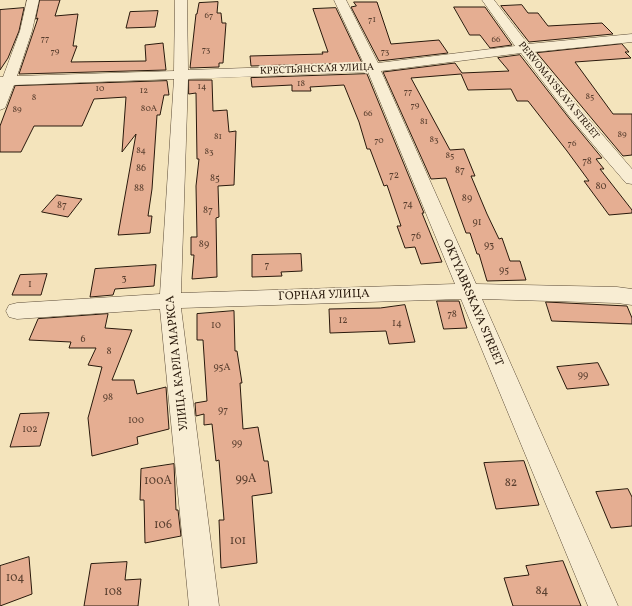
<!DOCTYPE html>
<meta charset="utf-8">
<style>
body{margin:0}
canvas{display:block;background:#f4e4bc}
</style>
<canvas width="632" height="606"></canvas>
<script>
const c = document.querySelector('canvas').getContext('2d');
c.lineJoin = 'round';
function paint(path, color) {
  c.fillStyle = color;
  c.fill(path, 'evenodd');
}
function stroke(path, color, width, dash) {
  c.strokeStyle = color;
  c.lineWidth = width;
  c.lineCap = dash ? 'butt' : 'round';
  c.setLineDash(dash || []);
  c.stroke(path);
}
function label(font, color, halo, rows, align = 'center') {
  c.font = font + ' Vollkorn,serif';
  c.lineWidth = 3.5;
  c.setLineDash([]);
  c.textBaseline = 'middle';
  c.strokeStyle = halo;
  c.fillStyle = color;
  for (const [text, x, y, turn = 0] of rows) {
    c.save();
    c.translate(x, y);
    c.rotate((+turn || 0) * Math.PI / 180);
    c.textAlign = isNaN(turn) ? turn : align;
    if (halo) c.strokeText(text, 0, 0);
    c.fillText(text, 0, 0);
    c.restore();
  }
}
const building = new Path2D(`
 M 40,0 L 60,0 L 55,16 L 78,14 L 73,46 L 77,46 L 71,62 L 146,61 L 145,45 L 163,43 L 166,70 L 19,74 L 38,18 L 36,19 Z
 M 218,2 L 217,13 L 221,13 L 222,23 L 226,23 L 223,63 L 219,63 L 219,67 L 190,68 L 196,14 L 197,14 L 199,3 Z
 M 354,2 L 377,2 L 391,44 L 439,40 L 448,53 L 379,61 L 351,7 L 356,6 Z
 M 522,5 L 528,13 L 538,13 L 548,26 L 602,23 L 613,34 L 529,42 L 501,6 Z
 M 454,7 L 485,7 L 512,45 L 490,48 L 480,35 L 470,35 Z
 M 24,8 L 19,31 L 8,58 L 0,70 L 0,10 Z
 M 336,8 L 362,63 L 251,66 L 250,56 L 323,54 L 322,52 L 328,52 L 313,9 Z
 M 158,11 L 155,27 L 126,28 L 130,12 Z
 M 622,44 L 629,52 L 625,52 L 631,58 L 575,62 L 613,114 L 632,114 L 632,155 L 623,156 L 537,53 Z
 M 520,55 L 569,118 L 602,158 L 596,159 L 604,169 L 600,169 L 632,210 L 632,213 L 609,215 L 584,181 L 589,181 L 567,151 L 528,101 L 517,101 L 511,89 L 468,90 L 461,74 L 411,78 L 450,150 L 464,149 L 475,176 L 471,176 L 487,214 L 499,239 L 502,238 L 510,261 L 520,261 L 526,280 L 487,281 L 479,254 L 477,254 L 470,233 L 466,233 L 446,178 L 431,179 L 383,72 L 455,63 L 462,73 L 509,71 L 498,58 Z
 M 367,74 L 424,213 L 422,213 L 442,262 L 421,264 L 415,247 L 405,248 L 397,226 L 401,226 L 387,185 L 384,186 L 370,149 L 367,149 L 359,122 L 344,85 L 310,87 L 311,91 L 292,91 L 292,85 L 252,87 L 251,78 Z
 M 189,80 L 212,80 L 213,111 L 227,110 L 229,132 L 236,131 L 234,185 L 218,186 L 219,217 L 216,218 L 217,277 L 192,279 L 194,255 L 191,255 L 191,237 L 197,237 L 196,186 L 199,159 L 197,159 L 196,93 L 189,94 Z
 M 167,81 L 169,95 L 164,95 L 160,115 L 157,115 L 152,189 L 148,216 L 152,216 L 150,233 L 118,235 L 136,134 L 122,152 L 126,97 L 94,99 L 82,126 L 34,126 L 21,152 L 0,152 L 0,126 L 15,86 Z
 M 57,195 L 82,199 L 68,217 L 42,212 Z
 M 301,254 L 302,271 L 281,272 L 282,276 L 252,277 L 252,255 Z
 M 156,265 L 154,286 L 115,289 L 113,295 L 90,297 L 95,269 Z
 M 47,274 L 41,295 L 12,295 L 20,275 Z
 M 437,301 L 459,301 L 467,328 L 444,329 Z
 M 546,302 L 627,306 L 632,318 L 632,324 L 552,321 Z
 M 405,305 L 415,342 L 389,344 L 386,331 L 330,333 L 329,309 L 380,308 Z
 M 234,311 L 235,351 L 237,351 L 242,383 L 240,383 L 243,429 L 258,427 L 264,461 L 268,461 L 272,493 L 252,496 L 257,563 L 221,568 L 219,520 L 224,520 L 219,460 L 216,461 L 212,424 L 204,425 L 204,414 L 196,416 L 195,403 L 207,401 L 203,340 L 197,340 L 197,314 Z
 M 108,314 L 105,328 L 132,330 L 112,380 L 134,380 L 137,394 L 166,387 L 169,429 L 137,437 L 138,444 L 92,456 L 88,418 L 102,367 L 88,365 L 96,348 L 69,348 L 71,342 L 29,340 L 38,319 Z
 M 598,363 L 609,385 L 567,389 L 557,367 Z
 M 49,413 L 40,446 L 10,447 L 20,414 Z
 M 524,461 L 539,505 L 496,509 L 484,463 Z
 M 174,464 L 176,510 L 178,510 L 181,536 L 145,543 L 144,500 L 140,500 L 141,469 Z
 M 628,489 L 632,497 L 632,526 L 611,528 L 596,492 Z
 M 29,557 L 32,594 L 0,606 L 0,566 Z
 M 563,561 L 581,606 L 513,606 L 504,578 L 529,575 L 526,566 Z
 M 127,562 L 125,580 L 141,579 L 138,606 L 84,606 L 91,564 Z`);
const minor = new Path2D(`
 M 27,0 L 39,0 L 32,31 L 17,76 L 174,71 L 175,0 L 187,0 L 188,70 L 364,64 L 334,0 L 346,0 L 378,63 L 515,46 L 482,0 L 494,0 L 528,44 L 632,34 L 632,42 L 534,52 L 581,110 L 632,169 L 632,184 L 626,183 L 607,161 L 570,117 L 521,53 L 381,71 L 476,284 L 617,287 L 632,289 L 632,305 L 617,303 L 482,299 L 618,606 L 588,606 L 461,299 L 181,308 L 219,606 L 189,606 L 160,309 L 17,319 L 9,317 L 6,311 L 9,305 L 17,303 L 160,294 L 174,79 L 14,85 L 5,108 L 0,110 L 0,77 L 3,77 L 20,31 ZM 368,72 L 455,284 L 181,293 L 188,79 Z`);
const farNumbernames = [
 ["67",209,16],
 ["71",372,20],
 ["77",45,39],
 ["66",496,40],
 ["73",206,50],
 ["79",55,52],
 ["73",385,52],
 ["18",301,84],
 ["14",202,87],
 ["10",100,89],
 ["12",144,91],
 ["77",408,92],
 ["85",590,97],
 ["8",34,98],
 ["79",415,106],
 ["80А",149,109],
 ["89",17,110],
 ["66",368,114],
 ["81",424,122],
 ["89",622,135],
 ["81",218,137],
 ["83",434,140],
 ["70",379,141],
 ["76",572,144],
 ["84",141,151],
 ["83",209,152],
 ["85",450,156]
];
const farStreetnames = [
 ["КРЕСТЬЯНСКАЯ УЛИЦА",317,70,-2],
 ["PERVOMAYSKAYA STREET",558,91,51]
];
const numberNames = [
 ["78",587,162],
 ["86",141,169],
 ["87",460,171],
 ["72",394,176],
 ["85",215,179],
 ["80",601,187],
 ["88",139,189],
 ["89",467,199],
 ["74",408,205],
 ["87",62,206],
 ["87",208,211],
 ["91",477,223],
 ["76",416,237],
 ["89",204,245],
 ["93",489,246],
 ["7",267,266],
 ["95",504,271],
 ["3",124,279],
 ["1",30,285],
 ["78",452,315],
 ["12",343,321],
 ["14",397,324],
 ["10",216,326],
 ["6",83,340],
 ["8",109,352],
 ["95А",222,368],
 ["99",583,376],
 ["98",108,398],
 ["97",223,411],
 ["100",136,421],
 ["102",30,430],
 ["99",237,444]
];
const streetNames = [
 ["ГОРНАЯ УЛИЦА",324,296,-2],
 ["OKTYABRSKAYA STREET",472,303,67],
 ["УЛИЦА КАРЛА МАРКСА",178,363,-96]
];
const nearNumbernames = [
 ["99А",246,480],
 ["100А",158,482],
 ["82",511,484],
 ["106",163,526],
 ["101",238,542],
 ["104",15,579],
 ["84",542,592],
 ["108",113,593]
];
paint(building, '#e5ae92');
stroke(building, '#29190c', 1);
stroke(minor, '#5c4c38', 1);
paint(minor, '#f8edd3');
label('9px', '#583e2e', null, farNumbernames);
label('10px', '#29190c', '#f8edd3', farStreetnames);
label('10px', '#583e2e', null, numberNames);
label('12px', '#29190c', '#f8edd3', streetNames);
label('12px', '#583e2e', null, nearNumbernames);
</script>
